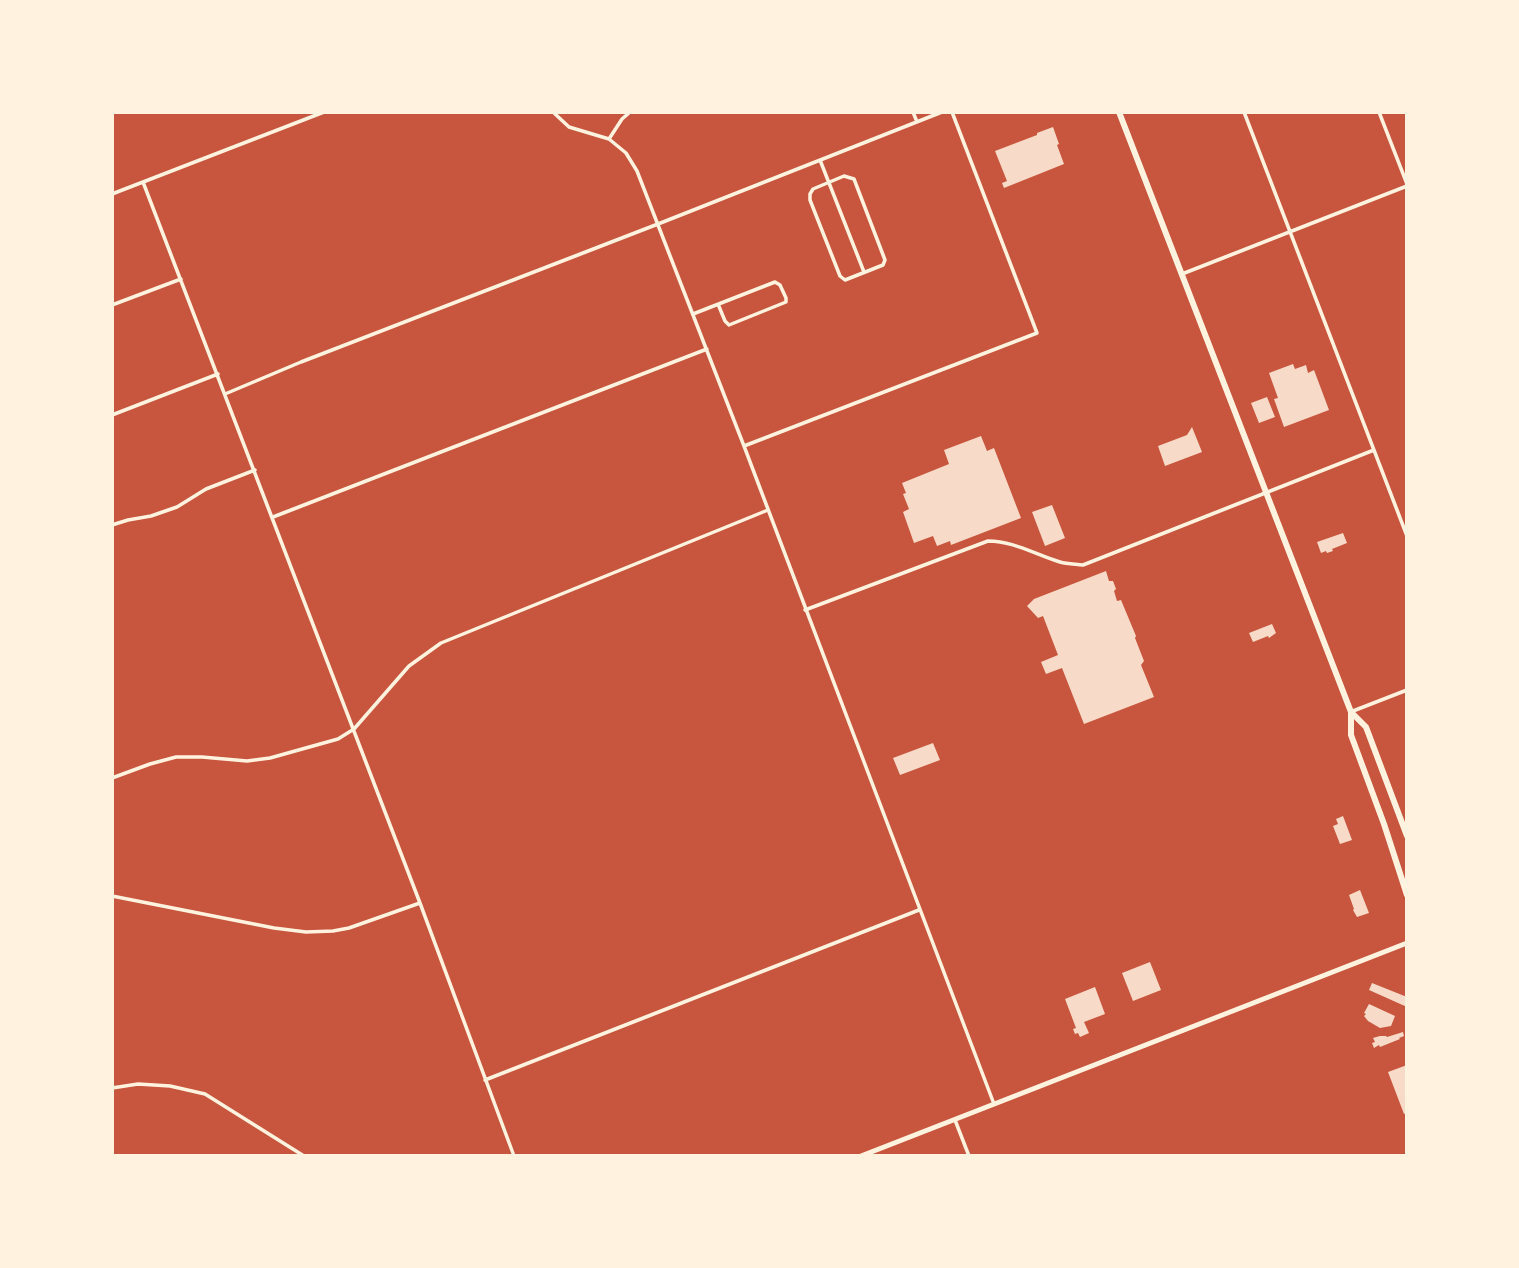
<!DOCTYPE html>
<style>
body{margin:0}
#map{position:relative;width:1519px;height:1268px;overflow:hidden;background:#c8553d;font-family:"Work Sans",sans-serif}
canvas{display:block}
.frame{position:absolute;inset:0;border:114px solid #fff3e0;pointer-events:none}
</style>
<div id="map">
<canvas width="1519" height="1268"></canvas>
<div class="frame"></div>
</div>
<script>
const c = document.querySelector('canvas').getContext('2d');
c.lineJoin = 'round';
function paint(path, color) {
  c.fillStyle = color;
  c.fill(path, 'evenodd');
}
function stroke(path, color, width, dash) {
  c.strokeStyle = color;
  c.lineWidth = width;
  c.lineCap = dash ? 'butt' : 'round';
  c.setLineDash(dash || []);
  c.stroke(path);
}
const building = new Path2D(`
 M 1053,127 L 1059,144 L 1057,145 L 1064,164 L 1004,188 L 1002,183 L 1007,181 L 995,151 L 1037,135 L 1037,133 Z
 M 1293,364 L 1295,369 L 1306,365 L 1308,373 L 1314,370 L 1329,410 L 1284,427 L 1274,399 L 1278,398 L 1269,373 Z
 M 1267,397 L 1275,417 L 1259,423 L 1251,403 Z
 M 1192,427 L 1202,452 L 1165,466 L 1158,446 L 1187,435 Z
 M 981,436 L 987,451 L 994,448 L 1021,518 L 951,545 L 950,541 L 937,546 L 933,536 L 914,543 L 903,512 L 909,509 L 903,494 L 906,493 L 902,483 L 949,464 L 944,450 Z
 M 1052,505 L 1065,538 L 1045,546 L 1032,512 Z
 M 1343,533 L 1347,543 L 1332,549 L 1333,551 L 1327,553 L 1326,551 L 1321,553 L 1317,542 Z
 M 1106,571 L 1109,581 L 1113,581 L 1116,589 L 1114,591 L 1117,601 L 1121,600 L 1136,636 L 1135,638 L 1144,661 L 1141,665 L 1154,697 L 1084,724 L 1062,668 L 1046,674 L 1041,662 L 1058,655 L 1043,616 L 1038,618 L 1027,606 L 1034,599 Z
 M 1272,624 L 1276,633 L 1269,638 L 1268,636 L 1253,642 L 1249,633 Z
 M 933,743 L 940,760 L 900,775 L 893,758 Z
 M 1343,816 L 1352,840 L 1340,844 L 1333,826 L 1338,824 L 1336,819 Z
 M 1360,890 L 1369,913 L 1357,917 L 1353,910 L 1354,909 L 1349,895 Z
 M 1150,962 L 1161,990 L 1133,1001 L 1122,973 Z
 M 1372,983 L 1407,997 L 1407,1007 L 1369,990 Z
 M 1095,987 L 1105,1014 L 1084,1022 L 1089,1033 L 1080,1037 L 1078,1033 L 1075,1034 L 1073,1029 L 1076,1028 L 1065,999 Z
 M 1369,1004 L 1395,1016 L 1391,1026 L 1380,1028 L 1368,1021 L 1364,1016 L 1366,1014 L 1364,1013 Z
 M 1403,1032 L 1404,1036 L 1399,1038 L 1400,1039 L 1380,1047 L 1379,1045 L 1374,1048 L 1372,1043 L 1375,1042 L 1373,1038 L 1380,1036 L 1386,1036 L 1387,1037 Z
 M 1407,1065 L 1407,1113 L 1404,1114 L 1388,1072 Z`);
const minor = new Path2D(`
 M 553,112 L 569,127 L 609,139 L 626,153 L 637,171 L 744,446 L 994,1104
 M 913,112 L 917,122
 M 1244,112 L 1407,536
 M 1379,112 L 1407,184
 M 609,139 L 622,119 L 630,112
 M 820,160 L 864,272
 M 844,176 L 854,179 L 885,260 L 883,265 L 845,280 L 840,276 L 810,200 L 810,194 L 813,189 Z
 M 143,182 L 420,903 L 514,1156
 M 112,194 L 324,112
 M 1182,274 L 1407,186
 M 112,305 L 181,279
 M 693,314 L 775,282 L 780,285 L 786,298 L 786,302 L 729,325 L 725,321 L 718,304
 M 225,394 L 301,362 L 658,224 L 942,112
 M 112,415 L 218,374
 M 744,446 L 1037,333 L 952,112
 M 273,517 L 707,349
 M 112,525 L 128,520 L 151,516 L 177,507 L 206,489 L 255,470
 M 805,610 L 988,541 C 1014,541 1036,555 1060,562 C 1067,564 1075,564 1083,565 L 1374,450
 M 1353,711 L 1407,690
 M 112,778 L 150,764 L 176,757 L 202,757 L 247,761 L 270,758 L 338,739 L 354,729 L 409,666 L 441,643 L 768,510
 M 112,896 L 274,928 L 306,932 L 333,931 L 349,928 L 420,903
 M 485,1080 L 919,910
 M 112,1088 L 138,1084 L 170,1086 L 205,1094 L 304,1156
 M 955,1120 L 969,1156`);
const secondary = new Path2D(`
 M 861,1156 L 1407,943`);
const primary = new Path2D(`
 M 1119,112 L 1351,712 L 1351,735 L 1384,824 L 1407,895
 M 1351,712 L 1366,727 L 1407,836`);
paint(building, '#f7dbc8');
stroke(minor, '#fff3e0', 3.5);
stroke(secondary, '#fff3e0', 5);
stroke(primary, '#fff3e0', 6);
</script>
